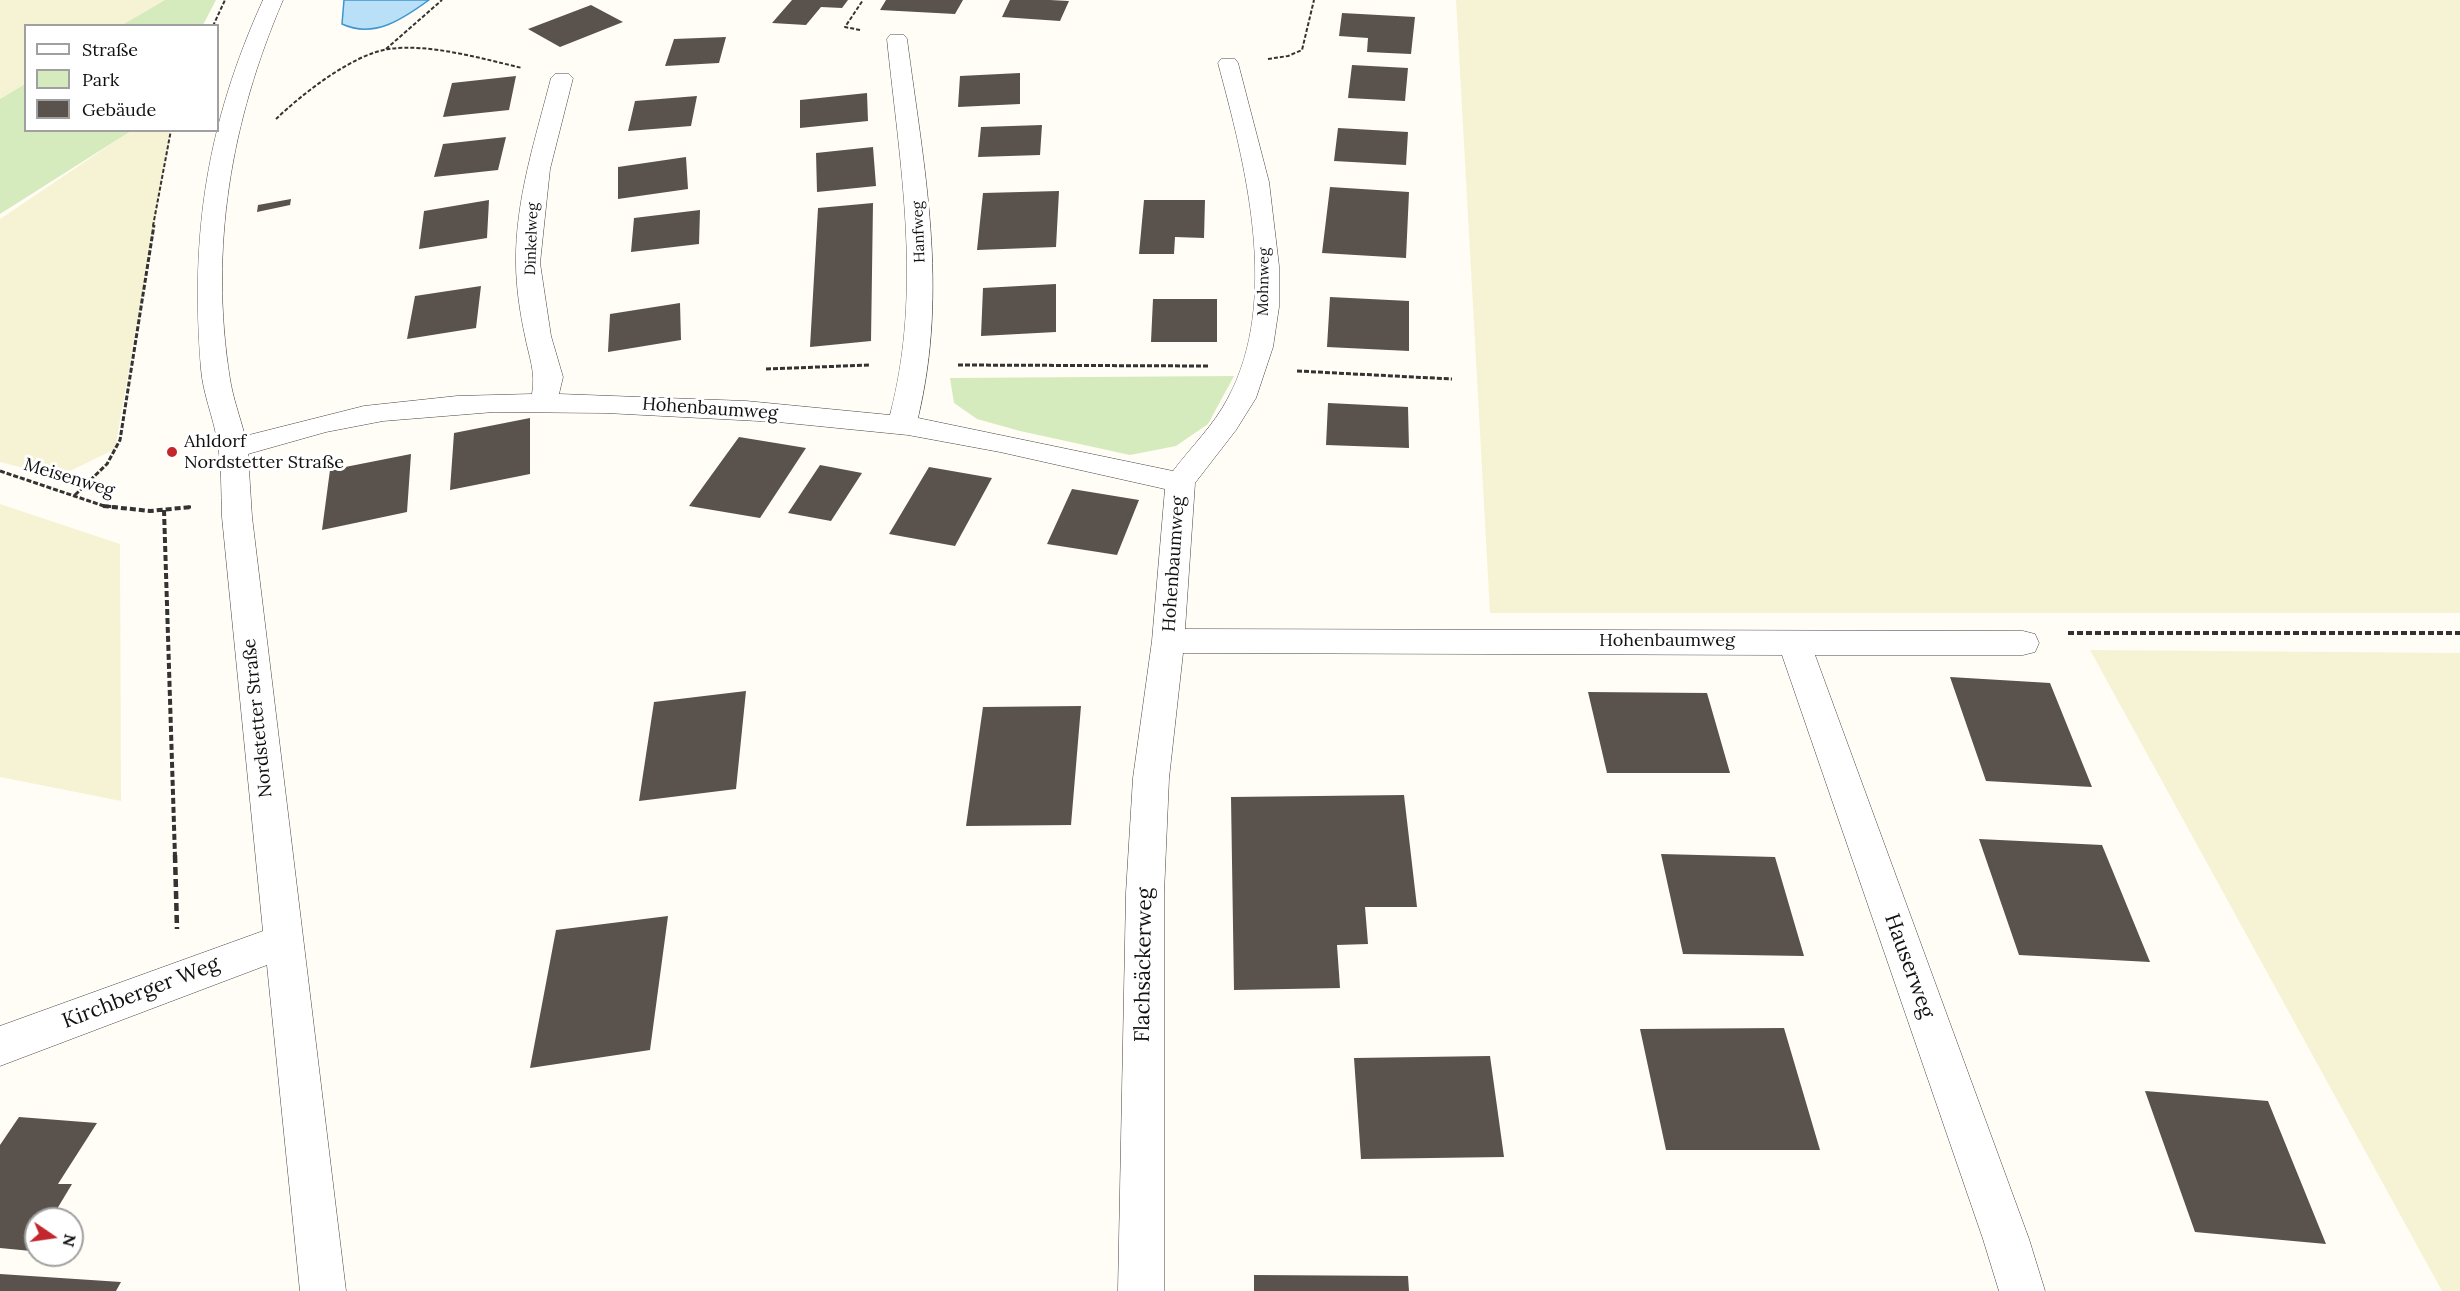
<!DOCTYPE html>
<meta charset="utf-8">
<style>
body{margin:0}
#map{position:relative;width:2460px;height:1291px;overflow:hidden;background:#fffdf5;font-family:Lora,serif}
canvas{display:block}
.legend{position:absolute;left:24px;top:24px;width:195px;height:108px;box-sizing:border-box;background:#fff;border:2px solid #a0a0a0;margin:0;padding:8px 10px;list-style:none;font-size:18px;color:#111}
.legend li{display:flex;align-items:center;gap:12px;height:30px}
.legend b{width:30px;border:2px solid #a0a0a0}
.north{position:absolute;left:24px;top:1207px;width:60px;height:60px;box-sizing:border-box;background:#fff;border:2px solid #a0a0a0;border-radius:50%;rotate:103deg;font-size:16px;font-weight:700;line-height:24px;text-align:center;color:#111}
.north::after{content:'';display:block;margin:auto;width:21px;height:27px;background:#c4262e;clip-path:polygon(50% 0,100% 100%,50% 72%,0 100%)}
</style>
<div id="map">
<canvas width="2460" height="1291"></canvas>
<ul class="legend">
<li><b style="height:8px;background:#fff"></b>Straße</li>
<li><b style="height:16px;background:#d5ebbd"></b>Park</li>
<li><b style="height:16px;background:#5a524d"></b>Gebäude</li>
</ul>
<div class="north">N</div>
</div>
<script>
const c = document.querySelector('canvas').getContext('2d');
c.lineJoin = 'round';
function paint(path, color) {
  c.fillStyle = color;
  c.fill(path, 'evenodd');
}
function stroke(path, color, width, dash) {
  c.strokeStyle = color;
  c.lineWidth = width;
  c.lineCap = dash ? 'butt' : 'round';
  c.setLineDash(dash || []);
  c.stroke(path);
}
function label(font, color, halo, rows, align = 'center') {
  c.font = font + ' Lora,serif';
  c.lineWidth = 6;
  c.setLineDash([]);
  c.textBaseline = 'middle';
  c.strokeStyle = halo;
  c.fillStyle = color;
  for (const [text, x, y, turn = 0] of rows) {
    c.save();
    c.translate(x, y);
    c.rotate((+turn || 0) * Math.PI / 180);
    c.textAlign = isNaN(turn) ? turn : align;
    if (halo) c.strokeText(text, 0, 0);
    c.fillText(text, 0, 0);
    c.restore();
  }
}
const farmland = new Path2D(`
 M 0,0 L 165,0 L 122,25 L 26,26 L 25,84 L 0,99 Z
 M 1456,0 L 2460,0 L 2460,613 L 1490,613 Z
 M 132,130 L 171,131 L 115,449 L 58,477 L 0,462 L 0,219 Z
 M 0,504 L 120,544 L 121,801 L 0,777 Z
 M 2090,650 L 2460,653 L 2460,1291 L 2442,1291 Z`);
const green = new Path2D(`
 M 165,0 L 216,0 L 203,25 L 122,25 Z
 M 25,84 L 26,130 L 131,131 L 0,214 L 0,99 Z
 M 1234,376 L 1208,424 L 1176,446 L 1130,455 L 1020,431 L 977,419 L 954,403 L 950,378 Z`);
const water = new Path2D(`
 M 344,0 L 429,0 C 403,19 374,39 342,24 Z`);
const building = new Path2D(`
 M 792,0 L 848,0 L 842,8 L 821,7 L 806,25 L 772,23 Z
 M 886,0 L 963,0 L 955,14 L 880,10 Z
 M 1010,0 L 1050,0 L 1069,1 L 1060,21 L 1002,17 Z
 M 591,5 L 623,22 L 560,47 L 528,29 Z
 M 1342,13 L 1415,17 L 1411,54 L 1367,52 L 1368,38 L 1339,36 Z
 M 726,37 L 719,63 L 665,66 L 674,39 Z
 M 1352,65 L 1408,68 L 1405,101 L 1348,98 Z
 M 1020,73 L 1020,104 L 958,107 L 960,76 Z
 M 516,76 L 509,110 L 443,117 L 452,83 Z
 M 867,93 L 868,121 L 800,128 L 800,100 Z
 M 697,96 L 691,126 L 628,131 L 635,101 Z
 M 1042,125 L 1040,155 L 978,157 L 981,127 Z
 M 1338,128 L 1408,132 L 1406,165 L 1334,161 Z
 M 506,137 L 498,170 L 434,177 L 443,144 Z
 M 873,147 L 876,186 L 817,192 L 816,153 Z
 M 686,157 L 688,189 L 618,199 L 618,167 Z
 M 1330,187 L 1409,192 L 1406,258 L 1322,253 Z
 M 1059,191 L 1056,247 L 977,250 L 983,193 Z
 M 291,199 L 290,205 L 257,212 L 258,205 Z
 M 489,200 L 487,238 L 419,249 L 424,211 Z
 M 1144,200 L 1205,200 L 1204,238 L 1175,237 L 1174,254 L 1139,254 Z
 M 873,203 L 871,341 L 810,347 L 818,208 Z
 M 700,210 L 699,244 L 631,252 L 634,218 Z
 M 1056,284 L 1056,332 L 981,336 L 983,288 Z
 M 481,286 L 476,328 L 407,339 L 415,296 Z
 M 1330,297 L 1409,301 L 1409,351 L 1327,347 Z
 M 1153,299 L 1217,299 L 1217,342 L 1151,342 Z
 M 680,303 L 681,340 L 608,352 L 610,314 Z
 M 1328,403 L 1408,407 L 1409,448 L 1326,445 Z
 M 530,418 L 530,474 L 450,490 L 454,433 Z
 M 739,437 L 806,448 L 760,518 L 689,506 Z
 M 411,454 L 407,512 L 322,530 L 330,470 Z
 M 820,465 L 862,473 L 831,521 L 788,513 Z
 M 929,467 L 992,478 L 955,546 L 889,534 Z
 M 1072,489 L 1139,500 L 1117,555 L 1047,544 Z
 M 1950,677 L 2050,683 L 2092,787 L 1986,781 Z
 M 746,691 L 736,789 L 639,801 L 654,702 Z
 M 1588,692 L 1707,693 L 1730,773 L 1607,773 Z
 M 1081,706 L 1071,825 L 966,826 L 983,707 Z
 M 1404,795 L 1417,907 L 1365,907 L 1368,944 L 1337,945 L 1340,988 L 1234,990 L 1231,797 Z
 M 1979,839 L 2102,845 L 2150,962 L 2019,955 Z
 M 1661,854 L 1775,857 L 1804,956 L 1683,954 Z
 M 668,916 L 650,1050 L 530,1068 L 556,930 Z
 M 1784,1028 L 1820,1150 L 1666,1150 L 1640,1029 Z
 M 1490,1056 L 1504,1157 L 1361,1159 L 1354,1058 Z
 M 2145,1091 L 2268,1101 L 2326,1244 L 2195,1232 Z
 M 19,1117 L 97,1123 L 58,1184 L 72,1184 L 51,1219 L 36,1219 L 36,1243 L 31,1251 L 0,1248 L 0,1145 Z
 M 0,1274 L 121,1282 L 116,1291 L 0,1291 Z
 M 1254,1275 L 1408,1276 L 1409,1291 L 1254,1291 Z`);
const pathFar3 = new Path2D(`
 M 213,26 L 225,0
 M 860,30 L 845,27 L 863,0
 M 386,49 L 442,0
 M 1268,59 L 1288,56 L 1302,50 L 1314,0
 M 276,119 C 302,94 353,54 389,49 C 428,43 484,59 522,68
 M 153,226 L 171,130`);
const pathFar2 = new Path2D(`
 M 958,365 L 1209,366
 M 766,369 L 870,365
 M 1297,371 L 1452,379
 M 0,471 L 104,506 L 116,507
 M 75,495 L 107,464 L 120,440 L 154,225
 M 188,507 L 191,507`);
const pathFar1 = new Path2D(`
 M 103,506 L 150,511 L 191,507
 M 164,510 L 175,857
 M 2068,633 L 2460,633`);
const path = new Path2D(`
 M 175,855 L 177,929`);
const minor = new Path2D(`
 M 263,0 L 283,0 C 231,121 209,248 230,379 C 233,398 240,417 245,436 L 364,406 L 457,396 L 532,394 C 536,372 529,357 525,336 C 520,313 516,286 516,263 C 515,200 536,137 551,78 L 555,74 L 569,74 L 573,78 L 550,169 L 540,263 L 551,336 L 563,377 L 559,394 L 746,401 L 890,415 C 923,290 900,165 887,39 L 890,35 L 904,35 L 907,39 C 924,169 949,288 918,418 L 1173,471 C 1191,447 1214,425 1228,398 C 1281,300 1245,163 1218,63 L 1221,59 L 1235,59 L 1238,63 L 1269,182 L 1279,266 L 1279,307 L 1273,347 L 1256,398 L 1236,430 L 1195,483 L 1185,629 L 2023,631 L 2035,634 L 2039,643 L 2035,652 L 2023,655 L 1815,655 L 2029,1239 L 2045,1291 L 1999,1291 L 1983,1239 L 1782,655 L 1183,653 L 1169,778 L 1164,893 L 1164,1291 L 1118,1291 L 1126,893 L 1133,778 L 1152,641 L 1165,489 L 1000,452 L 908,435 L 778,422 L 606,413 L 494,412 L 383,421 L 326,432 L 248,454 L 252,517 L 346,1291 L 300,1291 L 267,965 L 0,1066 L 0,1026 L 263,931 L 222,517 C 221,491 222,465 217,440 C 213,416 203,394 201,369 C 190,232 207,124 263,0 Z`);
const markers = [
 [172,452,6,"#c4262e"]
];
const farStreetnames = [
 ["Hanfweg",919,232,-92],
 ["Dinkelweg",532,239,-88],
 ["Mohnweg",1264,282,-89]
];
const streetNames = [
 ["Hohenbaumweg",710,409,4],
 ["Meisenweg",69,478,17],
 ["Hohenbaumweg",1174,564,-86],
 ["Hohenbaumweg",1667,641],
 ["Nordstetter Straße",258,718,-96]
];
const poiNames = [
 ["Ahldorf",184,442],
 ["Nordstetter Straße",184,463]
];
const nearStreetnames = [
 ["Flachsäckerweg",1144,965,-89],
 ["Hauserweg",1909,966,70],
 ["Kirchberger Weg",141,993,-21]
];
paint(farmland, '#f6f3d4');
paint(green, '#d5ebbd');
paint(water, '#b9e0f7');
stroke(water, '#3f96cf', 1.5);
paint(building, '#5a524d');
stroke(minor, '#444', 1);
stroke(pathFar3, '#333', 2, [4, 2]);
stroke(pathFar2, '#333', 3, [5, 2]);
stroke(pathFar1, '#333', 4, [6, 3]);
stroke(path, '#333', 4.5, [8, 4]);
paint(minor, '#fff');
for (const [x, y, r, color] of markers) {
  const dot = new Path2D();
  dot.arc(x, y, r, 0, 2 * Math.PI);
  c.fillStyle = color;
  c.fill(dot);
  stroke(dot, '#fff', 2);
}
label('15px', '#111', '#fff', farStreetnames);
label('18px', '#111', '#fff', streetNames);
label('18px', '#111', '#fff', poiNames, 'left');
label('21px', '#111', '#fff', nearStreetnames);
</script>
